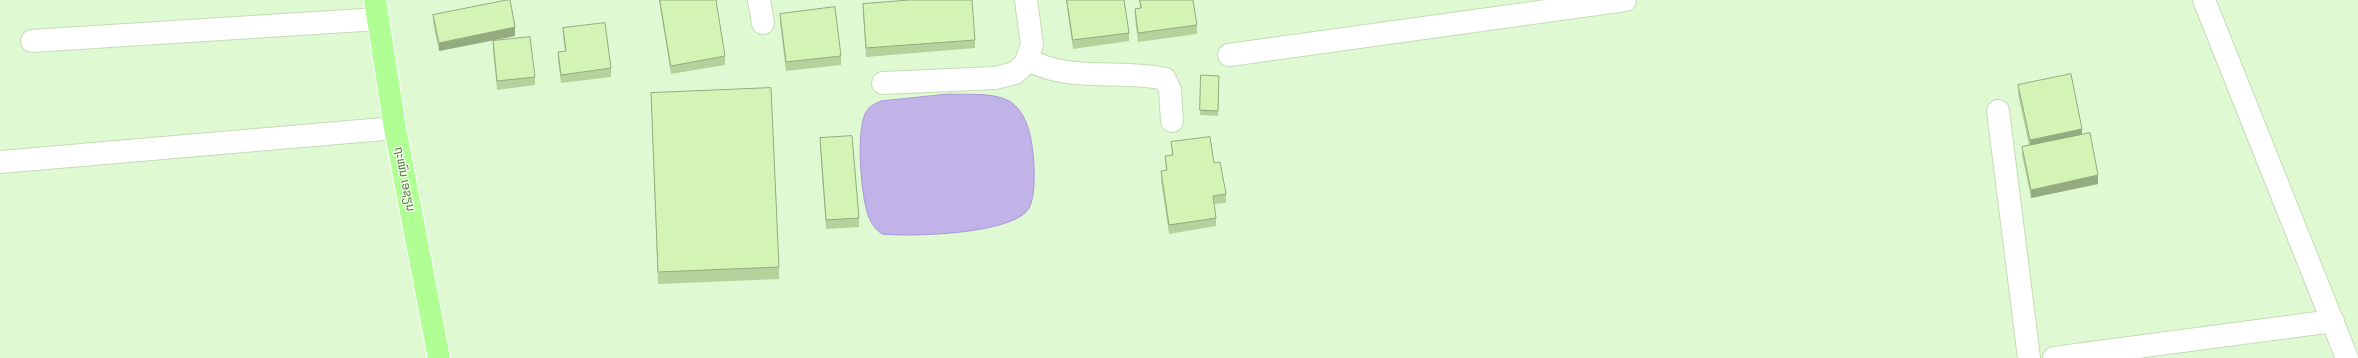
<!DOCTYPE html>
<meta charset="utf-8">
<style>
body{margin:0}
canvas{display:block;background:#e7fddf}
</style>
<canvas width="2358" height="358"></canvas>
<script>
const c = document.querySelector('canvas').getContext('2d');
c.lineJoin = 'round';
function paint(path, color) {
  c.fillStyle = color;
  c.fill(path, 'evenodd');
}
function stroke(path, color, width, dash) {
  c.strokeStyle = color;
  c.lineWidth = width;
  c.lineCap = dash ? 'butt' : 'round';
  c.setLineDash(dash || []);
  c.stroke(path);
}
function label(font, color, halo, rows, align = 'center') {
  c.font = font + ' Barlow,"Noto Sans Lao",sans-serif';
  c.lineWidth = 3;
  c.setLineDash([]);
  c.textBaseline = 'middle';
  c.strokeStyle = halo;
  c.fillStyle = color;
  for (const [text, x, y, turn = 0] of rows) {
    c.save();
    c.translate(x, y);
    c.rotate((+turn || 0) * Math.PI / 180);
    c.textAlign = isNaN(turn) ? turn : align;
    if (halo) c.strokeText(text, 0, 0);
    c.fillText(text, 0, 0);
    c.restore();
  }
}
const residential = new Path2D(`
 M 0,0 L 2358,0 L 2358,358 L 0,358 Z`);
const water = new Path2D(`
 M 949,94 C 967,95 993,92 1009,101 C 1018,106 1024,116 1027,125 C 1034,140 1039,198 1027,211 C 1007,234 913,237 882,234 C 875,229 871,223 868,215 C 861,194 856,134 865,114 C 868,107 874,104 881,101 Z`);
const minor = new Path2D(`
 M 759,0 L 763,23
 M 2204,0 L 2347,358
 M 32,41 L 378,19
 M 1229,55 L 1625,0
 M 1027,59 C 1069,83 1120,69 1165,79 L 1170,90 L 1172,121
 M 883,83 L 995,78 L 1015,73 L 1025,64 L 1032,45 L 1026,0
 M 1998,111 L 2029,358
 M 0,162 L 395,128
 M 2054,358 L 2333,321`);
const major = new Path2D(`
 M 375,0 L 395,128 L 439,358`);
const wall = new Path2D(`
 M 659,0 L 716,0 L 725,56 L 725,65 L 671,74 Z
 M 1066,0 L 1124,0 L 1129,33 L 1129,41 L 1073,49 Z
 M 1139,0 L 1193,0 L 1197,25 L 1197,34 L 1138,42 L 1135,18 L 1135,9 L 1140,8 Z
 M 863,4 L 975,40 L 975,48 L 866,57 L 863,12 Z
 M 780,14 L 841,56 L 841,65 L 786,71 L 780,23 Z
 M 433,15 L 515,36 L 439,51 L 433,23 Z
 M 563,28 L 611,68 L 611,77 L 561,83 L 558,60 L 558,52 L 565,51 L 563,37 Z
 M 493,41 L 535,77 L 535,85 L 497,90 L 493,50 Z
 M 1201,75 L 1219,76 L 1218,116 L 1200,115 Z
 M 2018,85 L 2082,134 L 2098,184 L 2031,198 L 2022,155 L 2022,147 L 2029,145 L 2018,94 Z
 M 651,93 L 779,267 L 779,279 L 658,284 Z
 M 820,138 L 859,218 L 859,227 L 826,229 L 820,147 Z
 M 1171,142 L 1214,163 L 1226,194 L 1226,203 L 1214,204 L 1216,218 L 1216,226 L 1169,234 L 1161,180 L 1161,171 L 1166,170 L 1165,156 L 1172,155 Z`);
const shadedWall = new Path2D(`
 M 515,27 L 515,36 L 439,51 L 439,43 Z
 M 2082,129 L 2082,137 L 2030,148 L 2030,140 Z
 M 2098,175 L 2098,184 L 2031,198 L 2031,190 Z`);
const building = new Path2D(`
 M 507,0 L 510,0 L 515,27 L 439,43 L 433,15 Z
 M 660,0 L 716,0 L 725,56 L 671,66 Z
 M 910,0 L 972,0 L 975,40 L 866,48 L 863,4 Z
 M 1067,0 L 1124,0 L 1129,33 L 1073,40 Z
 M 1140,0 L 1193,0 L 1197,25 L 1138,33 L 1135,9 L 1141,8 Z
 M 835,7 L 841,56 L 786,62 L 780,14 Z
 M 605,23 L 611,68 L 561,75 L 558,52 L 566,51 L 563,28 Z
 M 530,37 L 535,77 L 497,81 L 493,41 Z
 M 2071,74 L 2082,129 L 2030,140 L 2018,85 Z
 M 1201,75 L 1219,76 L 1218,111 L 1200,110 Z
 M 771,88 L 779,267 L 658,272 L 651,93 Z
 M 2090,133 L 2098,175 L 2031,190 L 2022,147 Z
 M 852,136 L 859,218 L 826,220 L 820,138 Z
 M 1210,137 L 1214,163 L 1220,162 L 1226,194 L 1213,196 L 1216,218 L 1169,225 L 1161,171 L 1167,170 L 1165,156 L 1173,155 L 1171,142 Z`);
const streetNames = [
 ["ຖະໜົນ ເອຊຽນ",405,179,79]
];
paint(residential, '#dffad3');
paint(water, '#c1b3e7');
stroke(water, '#aa98da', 1);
stroke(minor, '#c5dcb6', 24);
stroke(major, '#fff', 24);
stroke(minor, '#fff', 22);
stroke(major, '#afff94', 22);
paint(wall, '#b5d29c');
paint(shadedWall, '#94ab7f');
paint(building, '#d3f4b5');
stroke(building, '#94ab7f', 1);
label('12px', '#5e7446', '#edffe6', streetNames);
</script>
